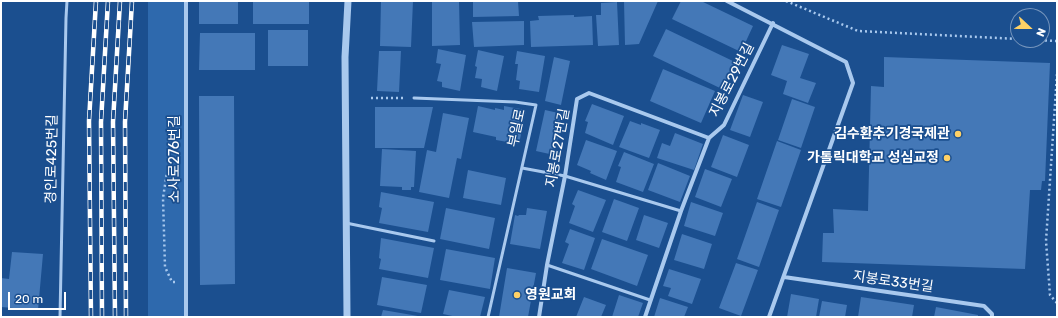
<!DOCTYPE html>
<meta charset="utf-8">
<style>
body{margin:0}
#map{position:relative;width:1058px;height:318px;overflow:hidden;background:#1b4f8f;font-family:Rubik,sans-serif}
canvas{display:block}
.frame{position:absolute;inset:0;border:2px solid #fff;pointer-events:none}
.north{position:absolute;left:1010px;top:8px;width:40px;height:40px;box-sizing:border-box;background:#1b4f8f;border:1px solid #7695bc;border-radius:50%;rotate:112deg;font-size:11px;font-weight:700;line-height:16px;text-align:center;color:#fff}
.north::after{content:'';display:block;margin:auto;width:14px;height:18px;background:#ffd166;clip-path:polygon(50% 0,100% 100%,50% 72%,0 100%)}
.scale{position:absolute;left:8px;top:292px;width:58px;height:18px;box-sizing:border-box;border:2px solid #fff;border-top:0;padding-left:5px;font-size:12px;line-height:14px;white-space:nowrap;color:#fff;-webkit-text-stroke:3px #1b4f8f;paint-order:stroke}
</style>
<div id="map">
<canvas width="1058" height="318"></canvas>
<div class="frame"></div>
<div class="north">N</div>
<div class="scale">20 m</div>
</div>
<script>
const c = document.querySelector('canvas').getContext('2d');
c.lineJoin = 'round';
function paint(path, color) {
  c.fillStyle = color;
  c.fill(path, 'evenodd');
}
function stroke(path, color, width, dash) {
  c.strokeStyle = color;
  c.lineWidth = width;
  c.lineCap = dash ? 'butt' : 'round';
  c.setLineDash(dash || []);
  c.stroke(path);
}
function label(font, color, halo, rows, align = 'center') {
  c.font = font + ' Rubik,"Noto Sans KR",sans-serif';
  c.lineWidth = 3.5;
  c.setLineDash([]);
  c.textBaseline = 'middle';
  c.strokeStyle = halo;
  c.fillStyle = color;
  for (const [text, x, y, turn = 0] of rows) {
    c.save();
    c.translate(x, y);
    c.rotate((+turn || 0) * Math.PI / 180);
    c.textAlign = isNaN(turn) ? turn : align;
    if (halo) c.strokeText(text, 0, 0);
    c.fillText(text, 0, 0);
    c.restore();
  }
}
const green = new Path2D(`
 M 148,1 L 186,1 L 186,317 L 148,317 Z`);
const building = new Path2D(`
 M 199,1 L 238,1 L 238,24 L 199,24 Z
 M 253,1 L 309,1 L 309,24 L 253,24 Z
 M 381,1 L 413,1 L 411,47 L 380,46 Z
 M 432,1 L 459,1 L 460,45 L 432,46 Z
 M 473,1 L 518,1 L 519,16 L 473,17 Z
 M 624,1 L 658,1 L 639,44 L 625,45 Z
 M 681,1 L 701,1 L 753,26 L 741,52 L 672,19 Z
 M 617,2 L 619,45 L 598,46 L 596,15 L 601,15 L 601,3 Z
 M 574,15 L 574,17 L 592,16 L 593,45 L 531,47 L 530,21 L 539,20 L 538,16 Z
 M 524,21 L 524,45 L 474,47 L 472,22 Z
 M 666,29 L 735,62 L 722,89 L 653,56 Z
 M 268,30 L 308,30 L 308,66 L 268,66 Z
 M 200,33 L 255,33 L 255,70 L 199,70 Z
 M 782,45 L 809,54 L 800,78 L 816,83 L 808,103 L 783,94 L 787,81 L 771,75 Z
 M 438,49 L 466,55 L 460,91 L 442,87 L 442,82 L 437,81 L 441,64 L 436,63 Z
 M 478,50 L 504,56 L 497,91 L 481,87 L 482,79 L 475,78 L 477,67 L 475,66 Z
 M 379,51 L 401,51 L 399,92 L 377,91 Z
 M 517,51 L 545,56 L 539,92 L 519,89 L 520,81 L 516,80 L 518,64 L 515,64 Z
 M 554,57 L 570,61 L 561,105 L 545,101 Z
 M 884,57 L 1050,63 L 1045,181 L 1042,181 L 1041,190 L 1030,190 L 1025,269 L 822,262 L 823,233 L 834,233 L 833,209 L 868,211 L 871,86 L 884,87 Z
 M 663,69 L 715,91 L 701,123 L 650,101 Z
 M 743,95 L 763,102 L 750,137 L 730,130 Z
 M 199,96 L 234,96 L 235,284 L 200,285 Z
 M 792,99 L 815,107 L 801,148 L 778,140 Z
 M 592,104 L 624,116 L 613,145 L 585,133 L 588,122 L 585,121 Z
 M 478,106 L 495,110 L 495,108 L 504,110 L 504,106 L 526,110 L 519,144 L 496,140 L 496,137 L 473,132 Z
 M 375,107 L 433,107 L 424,148 L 375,148 Z
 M 545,110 L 563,114 L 554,155 L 536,151 Z
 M 443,113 L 469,118 L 461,159 L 457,158 L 449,198 L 419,192 L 427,150 L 436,152 Z
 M 630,121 L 641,125 L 641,123 L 660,130 L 649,158 L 619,147 Z
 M 675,133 L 703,144 L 694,170 L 657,158 L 662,143 L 670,146 Z
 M 723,135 L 749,145 L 737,177 L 711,167 Z
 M 586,140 L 617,151 L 606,180 L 590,173 L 591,171 L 577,165 Z
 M 777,141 L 801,150 L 781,207 L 757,199 Z
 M 382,149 L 416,151 L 414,187 L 411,187 L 411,190 L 402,190 L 402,187 L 380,186 Z
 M 624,152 L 654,164 L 643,192 L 616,182 L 621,167 L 618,166 Z
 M 658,163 L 690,176 L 680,202 L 648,190 Z
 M 705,169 L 732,179 L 721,207 L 695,197 Z
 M 468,170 L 506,178 L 501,205 L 463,198 Z
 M 578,190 L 606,200 L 593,232 L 569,223 L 575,206 L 572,204 Z
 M 381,192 L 434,202 L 428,232 L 379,223 L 382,208 L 379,207 Z
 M 614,199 L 639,208 L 627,241 L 602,232 Z
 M 691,202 L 723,213 L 715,236 L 684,226 Z
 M 757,202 L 779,210 L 759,267 L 737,259 Z
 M 446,208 L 495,218 L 489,249 L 440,239 Z
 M 527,208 L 547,211 L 540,249 L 510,244 L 515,215 L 518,216 L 519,215 L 526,215 Z
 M 644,215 L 668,223 L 659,248 L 636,240 Z
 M 570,229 L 595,238 L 584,270 L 562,263 L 569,244 L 565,242 Z
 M 682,234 L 712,244 L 704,269 L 674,260 Z
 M 381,238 L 434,248 L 428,278 L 379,269 L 381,259 L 379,258 Z
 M 602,239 L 648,255 L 637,286 L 591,269 Z
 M 446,249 L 495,258 L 490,289 L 440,280 Z
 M 12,252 L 43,254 L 38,310 L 1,307 L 1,278 L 9,279 Z
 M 736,263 L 758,270 L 741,316 L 719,308 Z
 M 507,268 L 536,273 L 528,317 L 499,317 Z
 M 669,269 L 701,279 L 692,304 L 668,296 L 671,288 L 663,286 Z
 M 382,277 L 427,285 L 421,313 L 377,305 Z
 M 449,290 L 485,297 L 480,317 L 457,317 L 443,314 Z
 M 791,294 L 819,299 L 816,317 L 787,317 Z
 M 619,295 L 643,303 L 638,317 L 612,317 Z
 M 584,297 L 606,305 L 601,317 L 576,317 Z
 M 861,297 L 914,305 L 912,317 L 858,317 Z
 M 660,298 L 688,307 L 684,317 L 654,317 Z
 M 822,301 L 847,305 L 845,317 L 819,317 Z
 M 936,307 L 978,315 L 978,317 L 934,317 Z
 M 383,310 L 418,316 L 418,317 L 381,317 Z`);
const path = new Path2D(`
 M 786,1 L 858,31 L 1018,39
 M 1035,40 L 1057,41
 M 1057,74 L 1046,241 L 1050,295 L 1057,303
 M 371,98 L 403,98
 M 175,282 L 172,282 L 165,267 L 163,198 L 167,172 L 175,171`);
const service = new Path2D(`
 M 414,98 L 515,102 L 536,105 L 488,317
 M 522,168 L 565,176 L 681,211
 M 346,223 L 434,241
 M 547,265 L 650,300
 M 60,317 L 66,18 L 67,1`);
const minor = new Path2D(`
 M 186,1 L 186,317
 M 727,1 L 846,62 L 853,83 L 769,317
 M 784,277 L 984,306 L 992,314 L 992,317
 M 539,317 L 547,265 L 565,176 L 577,99 L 589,93 L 709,138
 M 645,317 L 681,211 L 709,138 L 724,125 L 773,23`);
const tertiary = new Path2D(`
 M 347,317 L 345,57 L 348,1`);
const rail = new Path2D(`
 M 91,317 L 89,121 L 96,1
 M 102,317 L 101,122 L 108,1
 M 115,317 L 113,122 L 120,1
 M 126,317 L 125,122 L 132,1`);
const markers = [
 [958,134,4,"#ffd166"],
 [947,158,4,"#ffd166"],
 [517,295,4,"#ffd166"]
];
const streetNames = [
 ["지봉로29번길",732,80,-63],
 ["부일로",517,128,-78],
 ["지봉로27번길",558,148,-80],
 ["경인로425번길",52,159,-89],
 ["소사로276번길",175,159,-90],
 ["지봉로33번길",893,282,8]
];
const poiNames = [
 ["김수환추기경국제관",950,134],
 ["가톨릭대학교 성심교정",939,158],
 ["영원교회",525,295,"left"]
];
paint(green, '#2e69ad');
paint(building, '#4478b7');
stroke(path, '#a9c9ee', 2.5, [2, 3]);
stroke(service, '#a9c9ee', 3);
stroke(minor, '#a9c9ee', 4);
stroke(tertiary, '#a9c9ee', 7);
stroke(rail, '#fff', 4.5);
stroke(rail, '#1b4f8f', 3, [9]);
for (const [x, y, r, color] of markers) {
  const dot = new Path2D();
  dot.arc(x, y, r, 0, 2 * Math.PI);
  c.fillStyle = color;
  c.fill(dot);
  stroke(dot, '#1b4f8f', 1.5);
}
label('14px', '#fff', '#1b4f8f', streetNames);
label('bold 14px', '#fff', '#1b4f8f', poiNames, 'right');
</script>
